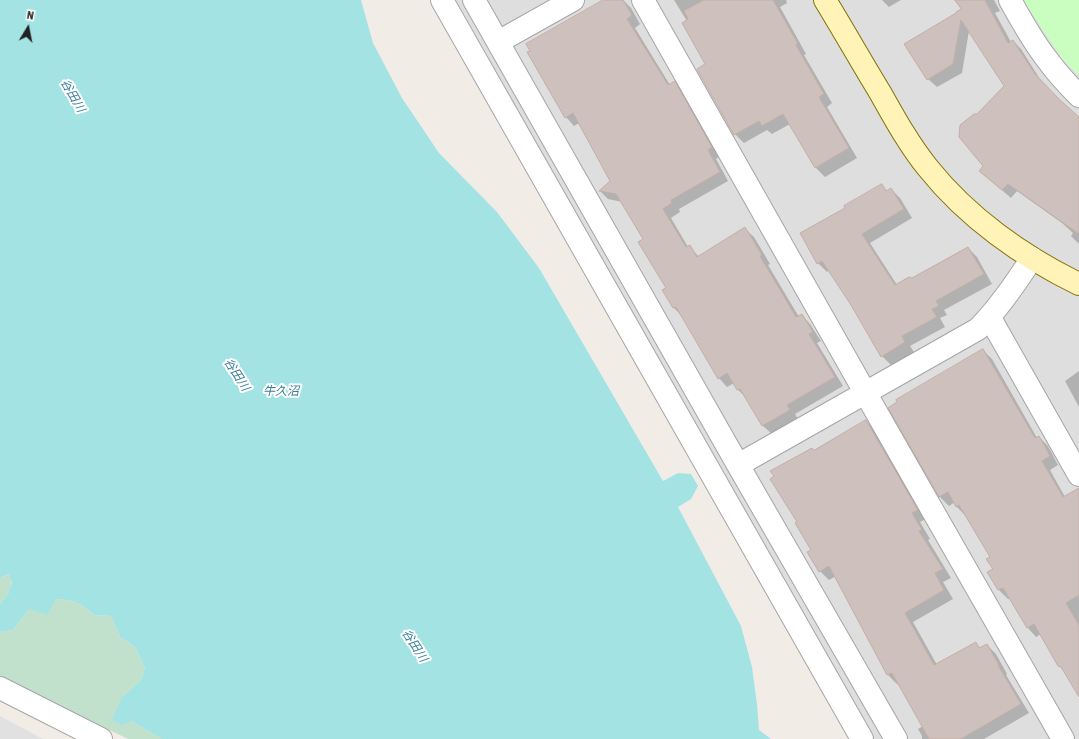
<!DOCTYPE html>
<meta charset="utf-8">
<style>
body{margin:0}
#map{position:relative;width:1079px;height:739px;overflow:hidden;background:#f2ece7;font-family:"Roboto Condensed",sans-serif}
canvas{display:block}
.north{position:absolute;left:8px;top:8px;width:40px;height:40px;-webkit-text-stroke:3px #fff;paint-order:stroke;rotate:10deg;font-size:11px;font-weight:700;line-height:16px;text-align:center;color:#212121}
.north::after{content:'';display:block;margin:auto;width:14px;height:18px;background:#212121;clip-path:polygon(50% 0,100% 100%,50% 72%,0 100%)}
</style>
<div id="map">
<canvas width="1079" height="739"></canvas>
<div class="north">N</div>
</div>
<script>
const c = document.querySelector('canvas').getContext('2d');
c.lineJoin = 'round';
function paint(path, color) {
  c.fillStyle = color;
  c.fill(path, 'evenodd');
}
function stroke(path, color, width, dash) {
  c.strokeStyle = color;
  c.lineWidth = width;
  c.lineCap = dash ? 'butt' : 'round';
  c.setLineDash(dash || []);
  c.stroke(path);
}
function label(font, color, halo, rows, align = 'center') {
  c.font = font + ' "Roboto Condensed","Noto Sans JP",sans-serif';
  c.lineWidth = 4;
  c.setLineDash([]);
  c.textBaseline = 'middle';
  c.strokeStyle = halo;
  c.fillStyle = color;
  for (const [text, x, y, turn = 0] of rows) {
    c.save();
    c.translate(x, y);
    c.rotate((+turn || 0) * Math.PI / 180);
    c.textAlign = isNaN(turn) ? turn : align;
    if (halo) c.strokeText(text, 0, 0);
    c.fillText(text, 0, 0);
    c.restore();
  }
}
const residential = new Path2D(`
 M 456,0 L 1079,0 L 1079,739 L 871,739 Z`);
const wetland = new Path2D(`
 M 10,574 C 14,589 9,593 0,604 L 0,578 Z
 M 56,599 L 73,601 L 83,606 L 94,615 L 111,616 L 120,637 L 135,647 L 145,668 L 141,680 L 122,697 L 131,721 L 162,739 L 128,739 L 0,676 L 0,632 L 13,630 L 29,609 Z`);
const park = new Path2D(`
 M 1023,0 L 1079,0 L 1079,76 L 1062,59 Z`);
const parking = new Path2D(`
 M 0,716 L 43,739 L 0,739 Z`);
const water = new Path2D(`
 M 0,0 L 361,0 L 373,43 L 402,98 L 439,153 L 497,212 L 539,268 L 663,481 L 678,473 L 691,474 L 698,486 L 691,499 L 678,507 L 741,626 L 752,667 L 757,704 L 759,730 L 771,739 L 162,739 L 131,721 L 122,725 L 112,720 L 122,697 L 141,680 L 145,668 L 135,647 L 120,637 L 111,616 L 94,615 L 83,606 L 73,601 L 56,599 L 47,615 L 29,609 L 13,630 L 0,632 L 0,604 L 8,594 L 12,583 L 9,574 L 0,578 Z`);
const shadow = new Path2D(`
 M 605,0 L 623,0 L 631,8 L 640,24 L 635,28 L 670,85 L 674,83 L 683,91 L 720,156 L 716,159 L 728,181 L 679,209 L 680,212 L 671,218 L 688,247 L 689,246 L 699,257 L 745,229 L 754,237 L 770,264 L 768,265 L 799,317 L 802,315 L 810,324 L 821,341 L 817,343 L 843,386 L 795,414 L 798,419 L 772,434 L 763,426 L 747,398 L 738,390 L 734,383 L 727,387 L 719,378 L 683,317 L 674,308 L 664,290 L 667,288 L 645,239 L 622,202 L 608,199 L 600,191 L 612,181 L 579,123 L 574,126 L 566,117 Z
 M 674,0 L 786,0 L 787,3 L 780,7 L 806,54 L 804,55 L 832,103 L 827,107 L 857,158 L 825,177 L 816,168 L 790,124 L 772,134 L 767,130 L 744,143 L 735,134 L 707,65 L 687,21 Z
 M 882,0 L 901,0 L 889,7 Z
 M 956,0 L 994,0 L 1000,11 L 995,13 L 1011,42 L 1013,41 L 1021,49 L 1043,84 L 1060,101 L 1079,118 L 1079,244 L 1071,236 L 1073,233 L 1062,223 L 1017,191 L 1011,198 L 989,179 L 980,171 L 985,166 L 978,115 L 1005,86 L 969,31 L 962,73 L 937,87 L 928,79 L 962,10 Z
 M 882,186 L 887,191 L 891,189 L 900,198 L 912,218 L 870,243 L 897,285 L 912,279 L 968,248 L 977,257 L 992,284 L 944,310 L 947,315 L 940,318 L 945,327 L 910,346 L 914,352 L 891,365 L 882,356 L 852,304 L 829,270 L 827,272 L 818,263 L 846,208 Z
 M 983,350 L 992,359 L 1037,438 L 1039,437 L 1048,446 L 1058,465 L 1050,470 L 1065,497 L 1079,512 L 1079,695 L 1066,672 L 1058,665 L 1041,634 L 1036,637 L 1028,628 L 1010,598 L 1008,599 L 999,590 L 989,572 L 994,569 L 991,557 L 966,516 L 957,507 L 955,502 L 949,506 L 940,497 L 890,408 Z
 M 1079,371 L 1079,407 L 1065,381 Z
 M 866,421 L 875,430 L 926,519 L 920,522 L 930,539 L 928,540 L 951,578 L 943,582 L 953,599 L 913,622 L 937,665 L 976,644 L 981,649 L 987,645 L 996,654 L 1007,674 L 1006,675 L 1029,713 L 984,739 L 922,739 L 922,736 L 918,729 L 923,726 L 898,683 L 897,684 L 888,675 L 836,576 L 829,580 L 820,571 L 812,550 L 798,523 L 814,451 Z`);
const building = new Path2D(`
 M 603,0 L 623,0 L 632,15 L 627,19 L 668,85 L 675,81 L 712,147 L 708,150 L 720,172 L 671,200 L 672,203 L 663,209 L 686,247 L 690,245 L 697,257 L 745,227 L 762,255 L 760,256 L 796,317 L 802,314 L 813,332 L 809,334 L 835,377 L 787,405 L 790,410 L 762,426 L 740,389 L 737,390 L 727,373 L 718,379 L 676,307 L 673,308 L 662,290 L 666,288 L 638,242 L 643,239 L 616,194 L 599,191 L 610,181 L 573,113 L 565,118 L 527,52 L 530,51 L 526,44 Z
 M 704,0 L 773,0 L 798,44 L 796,45 L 824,94 L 819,97 L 849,148 L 815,168 L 783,114 L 762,126 L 759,121 L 734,135 L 697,69 L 705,64 L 682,23 L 688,19 L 684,11 Z
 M 955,0 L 985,0 L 1008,43 L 1013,40 L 1035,74 L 1059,99 L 1079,117 L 1079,234 L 1008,184 L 1002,190 L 979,171 L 983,166 L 959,137 L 960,125 L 974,114 L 977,114 L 1004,86 L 961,20 L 953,64 L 927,80 L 904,44 L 956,13 L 956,12 L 961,9 Z
 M 882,184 L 886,191 L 891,188 L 904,209 L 862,234 L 895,285 L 909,277 L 912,278 L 968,247 L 984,274 L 936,301 L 939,306 L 932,309 L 937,317 L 902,336 L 905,342 L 881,357 L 851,305 L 822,261 L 817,264 L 800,233 L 845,208 L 844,206 Z
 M 983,349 L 1035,438 L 1039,436 L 1050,456 L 1042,461 L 1063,497 L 1079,488 L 1079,595 L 1066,603 L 1079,625 L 1079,697 L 1061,667 L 1058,666 L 1034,624 L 1027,628 L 1003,588 L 998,590 L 987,572 L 993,569 L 986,559 L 990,557 L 959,505 L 956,507 L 948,492 L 939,497 L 888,408 L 897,402 L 896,400 Z
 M 866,420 L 918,510 L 912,513 L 922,530 L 919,531 L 943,569 L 935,573 L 944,590 L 905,613 L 934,665 L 976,642 L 979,648 L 987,644 L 999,665 L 998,665 L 1021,704 L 961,739 L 929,739 L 892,673 L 887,675 L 829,566 L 819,572 L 807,552 L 811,550 L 795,523 L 797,522 L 770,479 L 774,476 L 770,471 L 812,448 L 814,450 Z`);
const street = new Path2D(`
 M 442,0 L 862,739
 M 474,0 L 738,465 L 896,739
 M 643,0 L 866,394 L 1063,739
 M 1010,0 C 1021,20 1032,40 1046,58 C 1056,72 1067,84 1079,96
 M 498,42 L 573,0
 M 990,318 L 1079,475
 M 738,465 L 978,329 C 999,308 1016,283 1032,258
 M 0,688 L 101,739`);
const secondary = new Path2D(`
 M 825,0 C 844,31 862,63 881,94 C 895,119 910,146 928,168 C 967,217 1023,257 1079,284`);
const waterNames = [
 ["谷田川",72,96,60],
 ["谷田川",236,375,57],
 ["牛久沼",281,392],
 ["谷田川",414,646,57]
];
paint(residential, '#dfdede');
paint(wetland, '#c2e1cc');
paint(park, '#cafec1');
paint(parking, '#e1e1e1');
paint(water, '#a4e3e3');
paint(shadow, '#0003');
paint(building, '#cec0bc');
stroke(building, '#c5aea7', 1);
stroke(street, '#a5a5a5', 24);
stroke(secondary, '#807100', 24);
stroke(street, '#fff', 22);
stroke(secondary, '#fff3b8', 22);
label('italic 12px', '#397e98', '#fff', waterNames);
</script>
